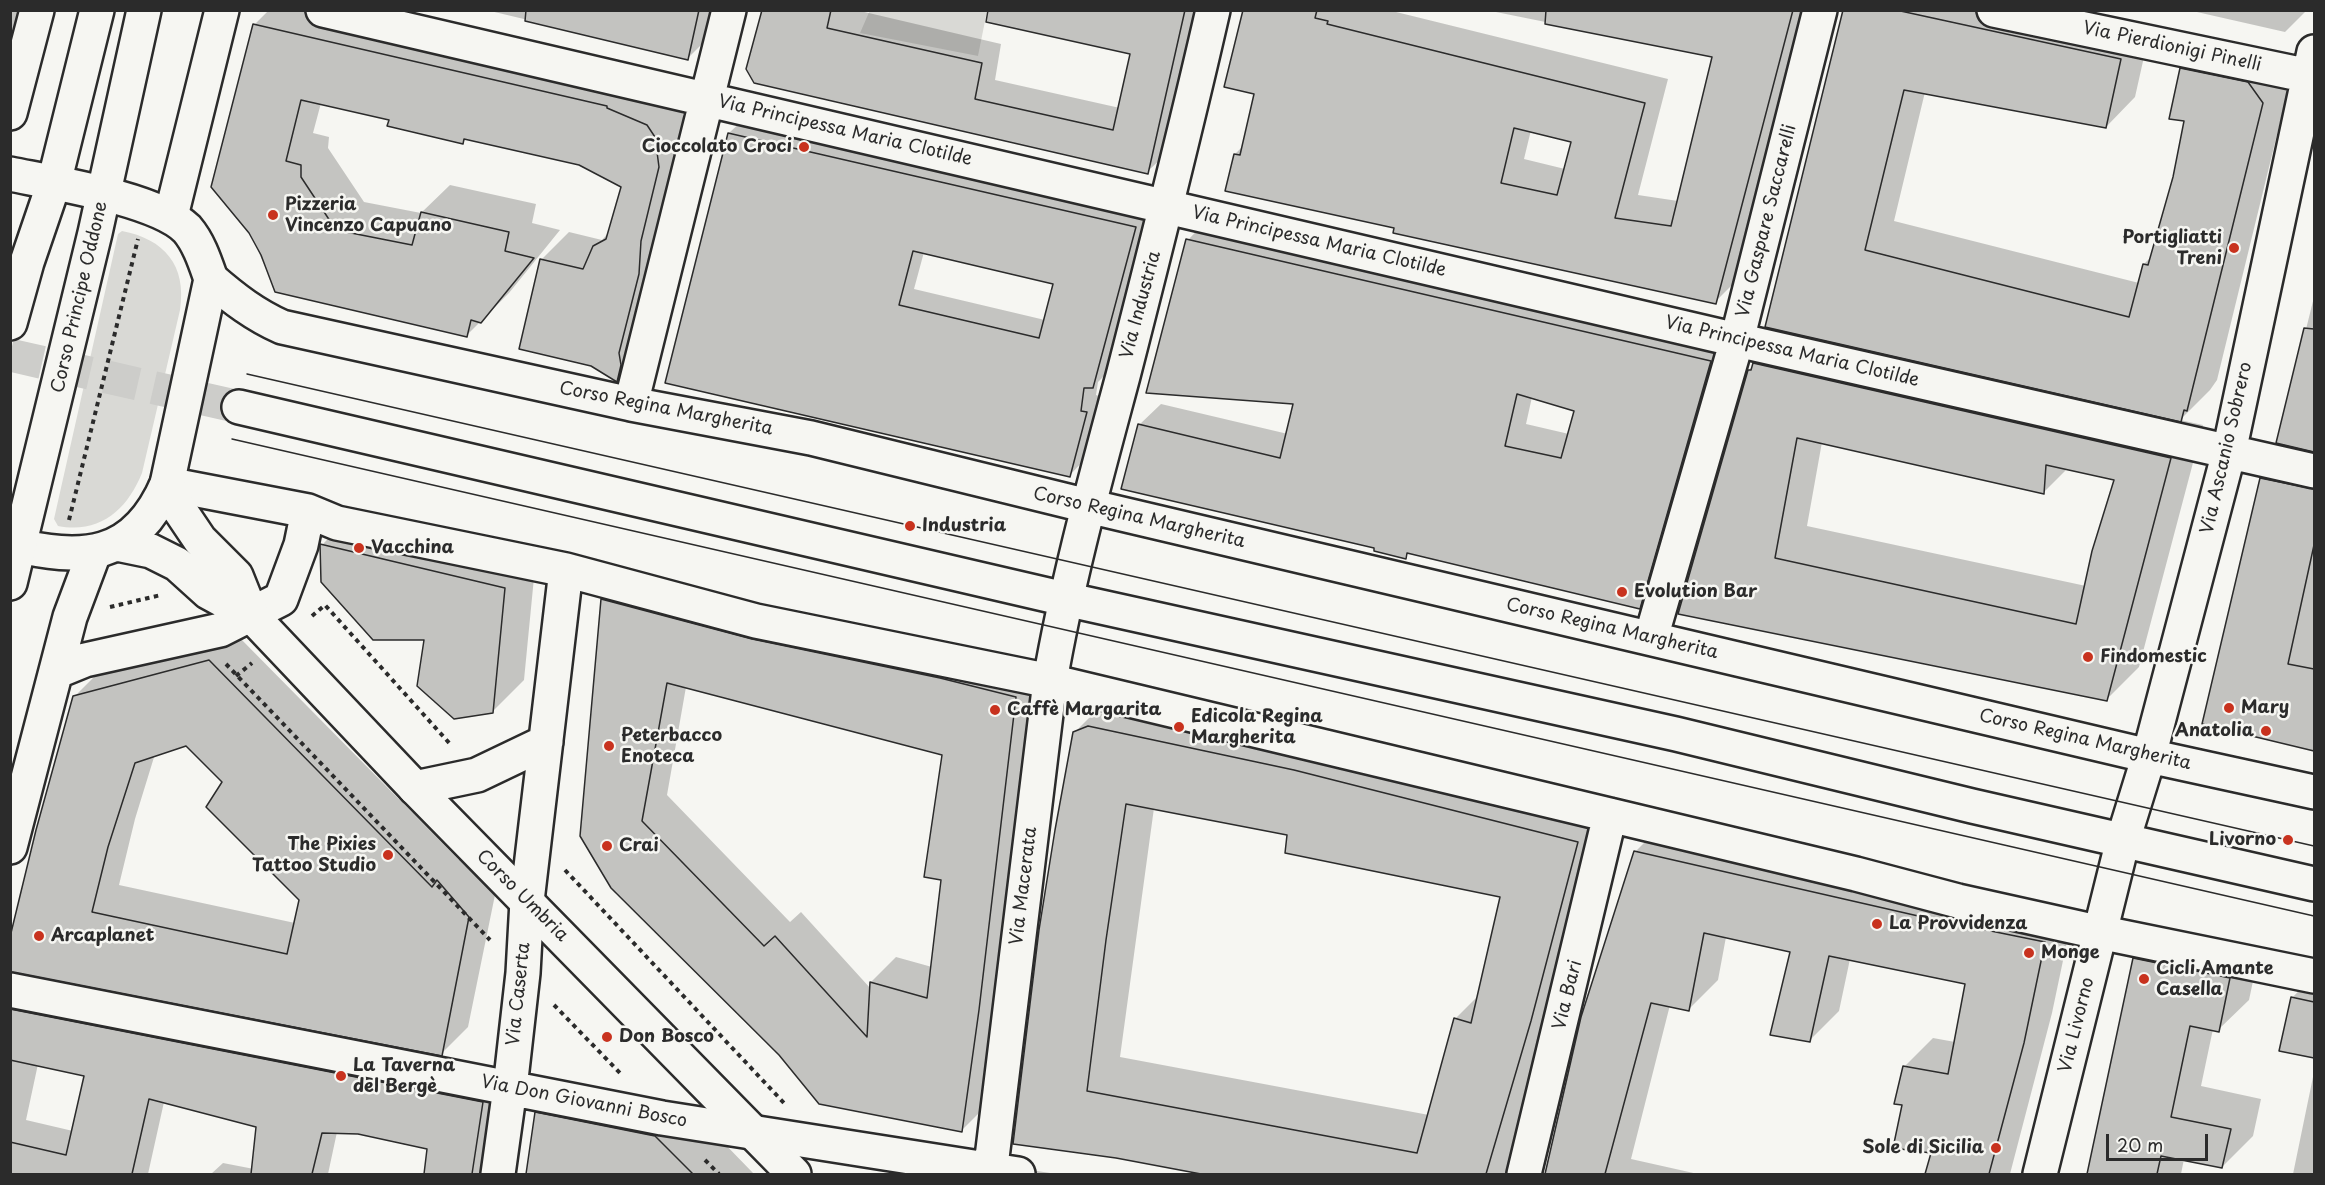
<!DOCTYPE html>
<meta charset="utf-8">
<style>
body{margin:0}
#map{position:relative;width:2325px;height:1185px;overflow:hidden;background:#f6f6f2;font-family:"Playpen Sans",sans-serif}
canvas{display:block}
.frame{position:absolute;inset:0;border:12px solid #2b2b2b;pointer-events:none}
.scale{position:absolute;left:2106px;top:1134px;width:102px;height:27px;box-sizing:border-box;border:3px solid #2b2b2b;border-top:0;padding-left:8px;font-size:18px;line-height:21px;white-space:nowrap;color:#2b2b2b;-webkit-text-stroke:4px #f6f6f2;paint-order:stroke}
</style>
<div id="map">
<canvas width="2325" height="1185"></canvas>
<div class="frame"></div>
<div class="scale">20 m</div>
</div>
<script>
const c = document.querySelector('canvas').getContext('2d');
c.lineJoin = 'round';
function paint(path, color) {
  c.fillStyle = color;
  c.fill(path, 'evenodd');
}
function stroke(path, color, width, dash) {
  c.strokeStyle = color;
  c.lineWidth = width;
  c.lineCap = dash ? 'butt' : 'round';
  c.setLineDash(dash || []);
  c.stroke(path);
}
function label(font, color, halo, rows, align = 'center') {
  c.font = font + ' "Playpen Sans",sans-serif';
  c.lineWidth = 5;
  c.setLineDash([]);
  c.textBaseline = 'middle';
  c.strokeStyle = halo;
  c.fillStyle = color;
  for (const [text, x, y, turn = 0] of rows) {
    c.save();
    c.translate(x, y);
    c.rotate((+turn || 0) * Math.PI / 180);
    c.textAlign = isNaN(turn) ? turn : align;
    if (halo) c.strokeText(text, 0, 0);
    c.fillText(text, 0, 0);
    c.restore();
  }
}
const green = new Path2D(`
 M 870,10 L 987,11 L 978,56 L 860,33 Z
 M 122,231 C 164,239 187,265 180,310 L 142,473 C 127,510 100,534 58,526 L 54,519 L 118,234 Z`);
const shadow = new Path2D(`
 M 10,10 L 22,10 L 10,55 Z
 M 269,10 L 344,10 L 682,108 L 686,138 L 645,352 L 617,380 L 541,260 L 569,232 L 602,240 L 609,232 L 622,186 L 580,164 L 467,138 L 462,143 L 391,118 L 321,103 L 313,133 L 329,137 L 328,148 L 364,202 L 421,213 L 450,185 L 536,204 L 532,223 L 560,230 L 509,293 L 466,336 L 276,291 L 250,233 L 213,187 L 255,24 Z
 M 486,10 L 716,10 L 711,35 L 688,58 Z
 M 763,10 L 856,10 L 1001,44 L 995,80 L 1120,108 L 1132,53 L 991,10 L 1201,10 L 1167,153 L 1147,172 Z
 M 1244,10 L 1388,10 L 1668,79 L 1638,195 L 1678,201 L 1714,56 L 1486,10 L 1809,10 L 1739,278 L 1715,302 L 1396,227 L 1235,154 L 1244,145 L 1256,93 ZM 1531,130 L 1573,141 L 1565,169 L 1524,159 Z
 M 1845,10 L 2054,10 L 2150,30 L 2135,97 L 2106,127 L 1925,92 L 1894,221 L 2139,283 L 2144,264 L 2152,256 L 2174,178 L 2186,120 L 2182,69 L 2212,39 L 2292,73 L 2217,380 L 2210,390 L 2180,420 L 2203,425 L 2139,667 L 2107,699 L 1679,612 L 1749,370 L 1788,331 ZM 1822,442 L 2044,492 L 2068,468 L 2116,479 L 2086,586 L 1807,526 Z
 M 2188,10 L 2307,10 L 2285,32 Z
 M 745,118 L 1151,211 L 1109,371 L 1098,382 L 1096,395 L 1102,397 L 1085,459 L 1070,475 L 667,382 L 729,133 ZM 924,252 L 1054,283 L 1045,320 L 914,289 Z
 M 1209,218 L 1732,340 L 1661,585 L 1639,607 L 1410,552 L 1405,557 L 1376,547 L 1139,425 L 1161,404 L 1288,434 L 1295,402 L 1188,240 ZM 1532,397 L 1575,410 L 1569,434 L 1526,424 Z
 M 2314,297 L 2314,750 L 2203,723 L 2261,479 L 2293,446 L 2278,442 Z
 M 353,513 L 536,557 L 524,680 L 493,711 L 426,638 L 322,545 Z
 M 628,574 L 1040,672 L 987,1105 L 961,1131 L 780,1054 L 613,887 L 603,600 ZM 686,687 L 943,754 L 943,879 L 932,967 L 896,957 L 871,982 L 871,989 L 801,912 L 790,922 L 667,795 Z
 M 236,634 L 459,860 L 465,854 L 496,890 L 468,1027 L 441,1054 L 14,970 L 74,697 L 102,669 ZM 187,744 L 223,782 L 300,900 L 295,923 L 119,885 L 135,819 L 155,754 Z
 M 1109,698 L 1611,807 L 1509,1174 L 1210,1174 L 1116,1157 L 1014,1142 L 1075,732 ZM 1154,808 L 1288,833 L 1502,896 L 1479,995 L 1456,1018 L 1429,1115 L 1120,1057 Z
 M 1665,822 L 2073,913 L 2052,1013 L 2010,1174 L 1926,1174 L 1933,1151 L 1904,1104 L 1904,1067 L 1933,1038 L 1955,1042 L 1967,983 L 1850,959 L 1839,1011 L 1810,1040 L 1792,951 L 1726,937 L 1718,980 L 1689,1009 L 1670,1005 L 1631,1159 L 1698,1174 L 1546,1174 L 1582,1018 L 1636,851 Z
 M 2165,928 L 2260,948 L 2249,1000 L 2218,1030 L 2213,1029 L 2201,1086 L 2261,1099 L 2253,1136 L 2222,1167 L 2184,1159 L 2181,1174 L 2089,1174 L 2134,959 Z
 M 2314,975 L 2314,1057 L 2281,1050 L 2292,998 Z
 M 10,981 L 503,1081 L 489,1174 L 425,1174 L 428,1147 L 358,1132 L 337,1132 L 328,1174 L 211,1174 L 223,1163 L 254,1169 L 257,1126 L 164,1102 L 148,1174 L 10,1174 ZM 38,1064 L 86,1075 L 73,1131 L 26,1120 Z
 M 2314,1072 L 2314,1174 L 2293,1174 Z
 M 568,1081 L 687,1105 L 754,1174 L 527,1174 L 536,1113 Z
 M 1037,1171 L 1057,1174 L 1033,1174 Z`);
const building = new Path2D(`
 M 526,10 L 699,10 L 688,60 L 525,21 Z
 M 762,10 L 831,10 L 827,28 L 982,63 L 975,99 L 1113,130 L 1130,54 L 986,22 L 988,10 L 1185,10 L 1148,174 L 754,83 L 746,69 Z
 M 1243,10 L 1317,10 L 1315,18 L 1328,21 L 1327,24 L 1645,103 L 1615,218 L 1671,226 L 1712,57 L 1545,24 L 1546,10 L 1793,10 L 1716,304 L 1393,233 L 1394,228 L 1225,191 L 1234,154 L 1240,155 L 1254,94 L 1224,87 ZM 1514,128 L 1571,142 L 1557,195 L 1501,183 Z
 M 1843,10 L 1896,10 L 2121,59 L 2106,128 L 1904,90 L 1865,250 L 2129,317 L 2143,264 L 2148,265 L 2173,177 L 2184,121 L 2169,119 L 2180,68 L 2248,82 L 2263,103 L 2187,411 L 2184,410 L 2181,422 L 1765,327 Z
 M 253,24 L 607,106 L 607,108 L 647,125 L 655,137 L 659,167 L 641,241 L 639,274 L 619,353 L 621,365 L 617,382 L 591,366 L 519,349 L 540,259 L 583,269 L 593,246 L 606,239 L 621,187 L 579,165 L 464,139 L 463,144 L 387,126 L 389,120 L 301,100 L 286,161 L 301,165 L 301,177 L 336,230 L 412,245 L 421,212 L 509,232 L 505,251 L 534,258 L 481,323 L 471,320 L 467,337 L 275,292 L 261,255 L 249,233 L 211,187 Z
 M 728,133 L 1136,227 L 1093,388 L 1084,388 L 1081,411 L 1087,412 L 1070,477 L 665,383 ZM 913,251 L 1053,284 L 1039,338 L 899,305 Z
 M 1186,239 L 1711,361 L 1640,609 L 1407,553 L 1406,559 L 1374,551 L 1374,548 L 1121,489 L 1138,424 L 1280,458 L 1293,404 L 1146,393 ZM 1517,394 L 1574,411 L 1561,458 L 1505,446 Z
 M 2304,328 L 2314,329 L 2314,452 L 2276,443 Z
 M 1753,363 L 2171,458 L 2107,701 L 1678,614 L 1748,370 L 1751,370 ZM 1797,438 L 2044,494 L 2046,465 L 2114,480 L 2092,551 L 2076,624 L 1775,558 Z
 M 2260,478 L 2314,489 L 2314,545 L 2288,664 L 2314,669 L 2314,751 L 2202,724 Z
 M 320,544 L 505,588 L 493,713 L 454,719 L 417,686 L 424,640 L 373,640 L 321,582 Z
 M 601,599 L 752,639 L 940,678 L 1016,697 L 979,1010 L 962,1132 L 819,1104 L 779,1055 L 611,888 L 580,836 ZM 667,683 L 942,755 L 924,877 L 941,880 L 927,998 L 870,982 L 867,1037 L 775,936 L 764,946 L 642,821 Z
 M 209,660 L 432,887 L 437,880 L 469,917 L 442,1056 L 10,972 L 10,937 L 36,830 L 73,696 ZM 186,746 L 222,782 L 206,807 L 299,900 L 287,954 L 92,912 L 108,847 L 135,763 Z
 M 1088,726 L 1294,770 L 1578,842 L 1531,1021 L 1486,1174 L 1201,1174 L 1116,1158 L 1013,1144 L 1039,930 L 1055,830 L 1073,732 ZM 1126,804 L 1287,835 L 1285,853 L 1500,897 L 1471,1023 L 1454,1018 L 1417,1153 L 1087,1091 L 1106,940 Z
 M 1634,851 L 1927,918 L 2045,942 L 2024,1043 L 1989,1174 L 1925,1174 L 1931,1153 L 1893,1148 L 1902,1105 L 1894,1104 L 1903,1066 L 1948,1074 L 1965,984 L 1829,956 L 1810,1042 L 1770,1035 L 1790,952 L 1704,933 L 1689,1011 L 1651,1003 L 1605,1174 L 1545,1174 L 1581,1017 Z
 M 2133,958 L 2230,978 L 2219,1032 L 2190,1026 L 2171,1117 L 2231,1129 L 2222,1168 L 2161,1156 L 2157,1174 L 2087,1174 Z
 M 2291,997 L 2314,1002 L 2314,1058 L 2279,1051 Z
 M 10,1009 L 483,1102 L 472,1174 L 424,1174 L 427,1149 L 358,1134 L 322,1133 L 312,1174 L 251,1174 L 256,1127 L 149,1099 L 132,1174 L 10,1174 L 10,1142 L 66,1155 L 84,1076 L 10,1060 Z
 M 535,1112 L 655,1136 L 693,1174 L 526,1174 Z`);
const primaryTunnel = new Path2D(`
 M 10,355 L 239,407`);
const path = new Path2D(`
 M 69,520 L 138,239
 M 110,607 L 161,595
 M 312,616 L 325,605 L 451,745
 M 226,664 L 490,940
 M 236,676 L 252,663
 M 565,870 L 784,1103
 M 554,1005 L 620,1073
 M 705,1160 L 719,1174`);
const minor = new Path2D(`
 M 323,10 L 1737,340 L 2314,471
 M 1994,10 L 2314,77
 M 211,279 C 234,299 255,315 282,327 L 631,404 L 811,438 L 1088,506 L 2149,756 L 2314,792
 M 631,404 L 729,10
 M 167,484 L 308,511 L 337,523 L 566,570 L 756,621 L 1050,681 L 1856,874 L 1958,901 L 2084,929 L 2314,976
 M 1651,638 L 1737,340 L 1820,10
 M 58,671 L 85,660 L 220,630 L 281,599 L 301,545 L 308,511
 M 415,788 L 477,775 L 546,742
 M 2123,840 L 2149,756 L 2229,452 L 2314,52
 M 10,847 L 70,617 L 94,553
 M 10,990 L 662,1118 L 1018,1174
 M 498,1174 L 510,1088 L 523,973 L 527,901 L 566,570
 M 990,1174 L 1050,681 C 1068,577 1096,477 1123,376 C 1154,255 1185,133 1213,10
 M 1524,1174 L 1610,815`);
const tertiary = new Path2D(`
 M 10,113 L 37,10
 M 171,216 L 222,10
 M 2040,1174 L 2123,840`);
const secondary = new Path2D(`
 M 10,174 C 54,183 157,199 187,229 C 199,243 205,262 211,279 L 167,484 C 134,560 82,561 10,544
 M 165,488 L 200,540 L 236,576 L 252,616
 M 117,544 L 151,551 L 177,564 L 208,592 L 252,616 L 415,788 L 794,1174`);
const primary = new Path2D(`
 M 10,323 L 27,262 L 54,183 L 97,10
 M 239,407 L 1065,599 L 1676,734 L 1972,806 L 2314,884
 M 10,583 L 95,233 L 144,10`);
const tram = new Path2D(`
 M 247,374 L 2314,846
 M 232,439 L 2314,916`);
const markers = [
 [804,147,6,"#c8321e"],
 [273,215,6,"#c8321e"],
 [2234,248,6,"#c8321e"],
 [910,526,6,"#c8321e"],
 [359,548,6,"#c8321e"],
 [1622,592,6,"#c8321e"],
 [2088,657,6,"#c8321e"],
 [2229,708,6,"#c8321e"],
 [995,710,6,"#c8321e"],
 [1179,727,6,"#c8321e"],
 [2266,731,6,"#c8321e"],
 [609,746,6,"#c8321e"],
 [2288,840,6,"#c8321e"],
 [607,846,6,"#c8321e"],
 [388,855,6,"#c8321e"],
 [1877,924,6,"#c8321e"],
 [39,936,6,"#c8321e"],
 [2029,953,6,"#c8321e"],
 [2144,979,6,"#c8321e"],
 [607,1037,6,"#c8321e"],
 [341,1076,6,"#c8321e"],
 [1996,1148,6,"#c8321e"]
];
const streetNames = [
 ["Via Pierdionigi Pinelli",2172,47,12],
 ["Via Principessa Maria Clotilde",845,131,13],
 ["Via Gaspare Saccarelli",1767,221,-76],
 ["Via Principessa Maria Clotilde",1319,242,13],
 ["Corso Principe Oddone",80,297,-77],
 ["Via Industria",1141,305,-75],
 ["Via Principessa Maria Clotilde",1792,352,13],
 ["Corso Regina Margherita",666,409,11],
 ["Via Ascanio Sobrero",2227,448,-77],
 ["Corso Regina Margherita",1139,518,13],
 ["Corso Regina Margherita",1612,629,13],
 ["Corso Regina Margherita",2085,740,13],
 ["Via Macerata",1024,886,-83],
 ["Corso Umbria",522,896,45],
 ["Via Caserta",519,994,-84],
 ["Via Bari",1568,995,-76],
 ["Via Livorno",2077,1025,-76],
 ["Via Don Giovanni Bosco",584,1102,11]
];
const poiNames = [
 ["Cioccolato Croci",792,147,"right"],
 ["Pizzeria",285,205],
 ["Vincenzo Capuano",285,226],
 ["Portigliatti",2222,238,"right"],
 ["Treni",2222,259,"right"],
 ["Industria",922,526],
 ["Vacchina",371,548],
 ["Evolution Bar",1634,592],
 ["Findomestic",2100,657],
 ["Mary",2241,708],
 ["Caffè Margarita",1007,710],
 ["Edicola Regina",1191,717],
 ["Margherita",1191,738],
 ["Anatolia",2254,731,"right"],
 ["Peterbacco",621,736],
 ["Enoteca",621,757],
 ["Livorno",2276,840,"right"],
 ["The Pixies",376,845,"right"],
 ["Tattoo Studio",376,866,"right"],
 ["Crai",619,846],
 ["La Provvidenza",1889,924],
 ["Arcaplanet",51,936],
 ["Monge",2041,953],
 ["Cicli Amante",2156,969],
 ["Casella",2156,990],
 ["Don Bosco",619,1037],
 ["La Taverna",353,1066],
 ["del Bergè",353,1087],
 ["Sole di Sicilia",1984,1148,"right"]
];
paint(green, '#d9d9d5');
paint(shadow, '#0003');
paint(building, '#c3c3c0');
stroke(building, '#2b2b2b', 1.5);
stroke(primaryTunnel, '#cdcdca', 33, [33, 16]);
stroke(minor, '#2b2b2b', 38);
stroke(tertiary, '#2b2b2b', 38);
stroke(secondary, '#2b2b2b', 38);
stroke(primary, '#2b2b2b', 38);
stroke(path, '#2b2b2b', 4, [4.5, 4.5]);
stroke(minor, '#f6f6f2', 33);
stroke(tertiary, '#f6f6f2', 33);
stroke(secondary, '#f6f6f2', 33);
stroke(primary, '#f6f6f2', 33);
stroke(tram, '#2b2b2b', 1.5);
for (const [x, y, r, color] of markers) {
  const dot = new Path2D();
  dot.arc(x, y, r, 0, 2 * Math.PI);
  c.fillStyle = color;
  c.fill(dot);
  stroke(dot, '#f6f6f2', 2);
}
label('18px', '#2b2b2b', '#f6f6f2', streetNames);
label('bold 18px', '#2b2b2b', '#f6f6f2', poiNames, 'left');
</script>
